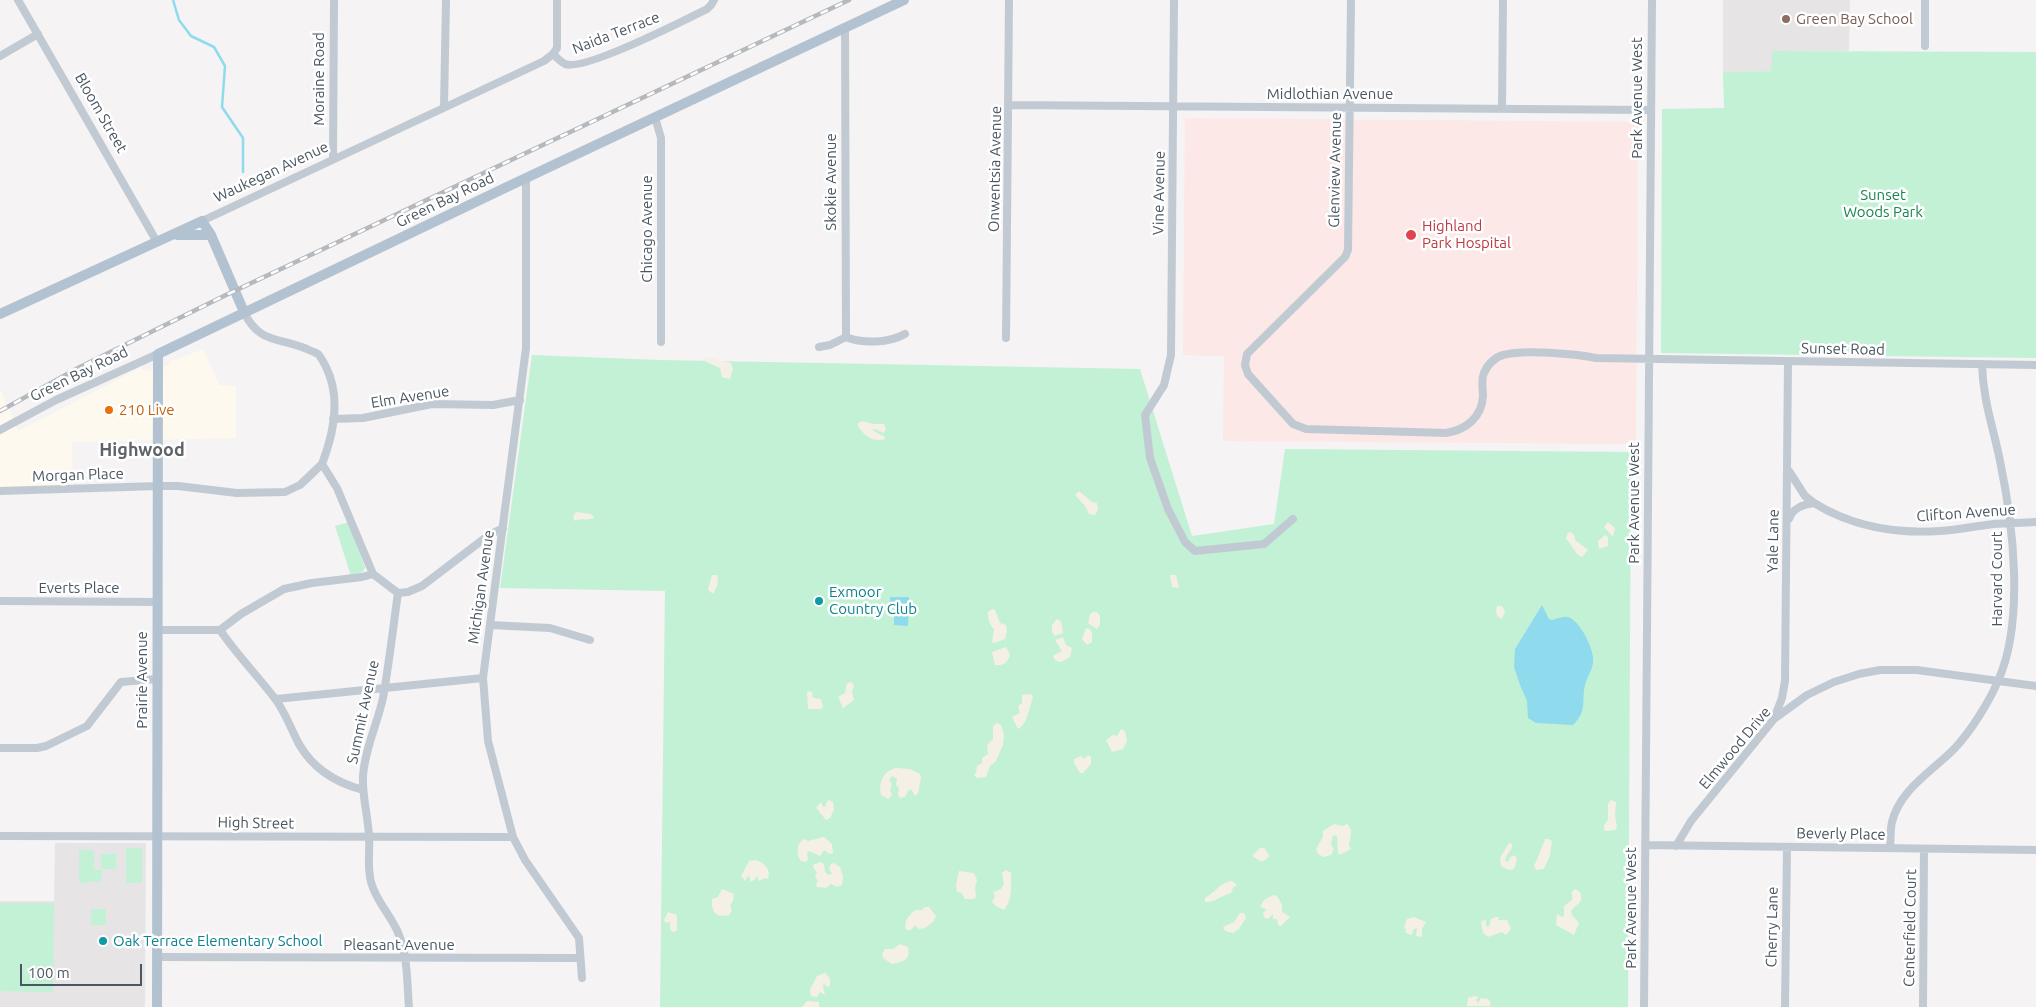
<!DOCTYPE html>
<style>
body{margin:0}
#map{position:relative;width:2036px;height:1007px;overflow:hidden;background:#f5f3f3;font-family:Ubuntu,sans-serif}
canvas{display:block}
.scale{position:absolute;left:20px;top:964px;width:122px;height:22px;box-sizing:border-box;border:2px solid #4a5661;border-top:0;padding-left:6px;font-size:15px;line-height:18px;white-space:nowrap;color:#4a5661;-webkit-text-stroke:4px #fff;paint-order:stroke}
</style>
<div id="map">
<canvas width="2036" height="1007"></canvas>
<div class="scale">100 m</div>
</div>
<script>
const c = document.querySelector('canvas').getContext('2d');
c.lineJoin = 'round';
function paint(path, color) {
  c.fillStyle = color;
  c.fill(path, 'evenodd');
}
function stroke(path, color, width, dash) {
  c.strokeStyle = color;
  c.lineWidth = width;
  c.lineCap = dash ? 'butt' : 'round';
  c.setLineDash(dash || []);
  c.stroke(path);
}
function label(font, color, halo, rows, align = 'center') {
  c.font = font + ' Ubuntu,sans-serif';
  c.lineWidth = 5;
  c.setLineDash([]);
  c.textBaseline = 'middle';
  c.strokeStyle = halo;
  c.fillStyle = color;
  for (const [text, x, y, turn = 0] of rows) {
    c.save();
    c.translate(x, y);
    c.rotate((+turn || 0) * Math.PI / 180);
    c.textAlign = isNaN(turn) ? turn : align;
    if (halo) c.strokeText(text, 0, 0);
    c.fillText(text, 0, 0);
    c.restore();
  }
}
const commercial = new Path2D(`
 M 203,349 L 219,385 L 236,386 L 236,438 L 72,442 L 73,486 L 0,489 L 0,389 L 18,431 L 140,368 L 148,371 L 169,365 L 169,362 Z`);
const education = new Path2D(`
 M 1723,0 L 1850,0 L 1849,51 L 1772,51 L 1772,71 L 1723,72 Z
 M 55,843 L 146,843 L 145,1007 L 0,1007 L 0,901 L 54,901 Z`);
const medical = new Path2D(`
 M 1185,118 L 1638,122 L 1636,444 L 1223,441 L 1224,356 L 1183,355 Z`);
const green = new Path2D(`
 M 1772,51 L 2036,52 L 2036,358 L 1661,353 L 1662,109 L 1724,108 L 1723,72 L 1771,71 Z
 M 532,355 L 660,360 L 1140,369 L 1192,536 L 1274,524 L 1285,449 L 1631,452 L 1628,1007 L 660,1007 L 665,591 L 500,588 Z
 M 349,522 L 365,567 L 363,572 L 351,576 L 335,526 Z
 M 126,848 L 142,848 L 142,883 L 126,883 Z
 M 79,850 L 94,850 L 94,870 L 102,870 L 101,881 L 79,883 Z
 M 101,854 L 116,854 L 116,869 L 101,869 Z
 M 0,903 L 54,903 L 53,992 L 0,991 Z
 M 91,909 L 106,909 L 106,925 L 91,925 Z`);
const sand = new Path2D(`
 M 709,357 L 731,363 L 733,369 L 730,379 L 722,377 L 720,368 L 706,362 L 705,358 Z
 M 862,421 L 874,424 L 884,424 L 886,429 L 884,433 L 875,429 L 872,430 L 885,437 L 885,439 C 874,443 863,435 858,426 L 858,423 Z
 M 1079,491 L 1092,502 L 1097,503 L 1098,509 L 1095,515 L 1089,514 L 1085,506 L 1075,495 Z
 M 576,512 L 591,514 L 594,517 C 589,522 581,517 575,521 L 573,517 Z
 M 1608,522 L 1615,528 L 1613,537 L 1604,527 Z
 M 1571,532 L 1574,535 L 1575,540 L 1588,550 L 1582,557 L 1577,554 L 1566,538 L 1568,533 Z
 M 1605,535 L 1608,537 L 1608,546 L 1599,549 L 1598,541 Z
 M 712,575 L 717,575 L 718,578 L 717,586 L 713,594 L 708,590 Z
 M 1170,575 L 1176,575 L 1179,588 L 1172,587 Z
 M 1497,606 L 1502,606 L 1505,611 L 1502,619 L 1497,616 L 1496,610 Z
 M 992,609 L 995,610 L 1000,623 L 1006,625 L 1007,631 L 1005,639 L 995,643 L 992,642 L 994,629 C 989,624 988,619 988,612 Z
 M 1093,612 L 1097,612 L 1100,616 L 1100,625 L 1097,629 L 1088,623 L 1090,614 Z
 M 1057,619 L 1061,621 L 1063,633 L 1055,636 L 1052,632 L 1052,625 Z
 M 1086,628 L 1090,629 L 1092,633 L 1092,642 L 1087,645 L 1082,639 Z
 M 1063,637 L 1066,645 L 1072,648 L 1070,657 L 1061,662 L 1056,661 L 1053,657 L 1054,655 L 1062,651 L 1055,640 Z
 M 1006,647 L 1010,655 C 1008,662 1003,666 995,665 L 992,652 Z
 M 852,682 L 854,686 L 852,692 L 854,700 L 843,708 L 838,697 L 845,693 L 847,683 Z
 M 809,691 L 812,692 L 813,698 L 821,699 L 823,707 L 821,709 L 808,709 L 807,693 Z
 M 1031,694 L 1033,697 C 1029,707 1028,724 1018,729 L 1012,717 L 1020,713 L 1018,706 L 1022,703 L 1022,695 Z
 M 997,723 L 1001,725 L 1004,735 L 1003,745 L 996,761 L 990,766 L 986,777 L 977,778 L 974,775 L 976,773 L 977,766 L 982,763 L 982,758 L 988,754 L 987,745 L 993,739 L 993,726 Z
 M 1121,729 L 1125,731 L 1127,741 L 1123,749 L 1112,752 L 1106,740 L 1113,735 L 1117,736 Z
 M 1088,755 L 1091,757 L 1091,764 L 1083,773 L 1080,773 L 1074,763 L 1074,759 L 1081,756 L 1084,759 Z
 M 896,768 L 910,769 L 920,774 L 921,778 L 918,793 L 915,796 L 911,789 L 908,791 L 905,797 L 900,798 L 898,794 L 899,788 L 896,785 L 897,779 L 892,776 L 889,780 L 892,784 L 890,790 L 892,795 L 888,799 L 881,795 C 878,783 883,771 896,768 Z
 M 828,800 L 833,802 L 834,810 L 830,818 L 826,820 L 816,808 L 821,802 L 823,807 L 825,807 Z
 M 1611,800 L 1616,802 L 1615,816 L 1617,827 L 1615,830 L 1607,831 L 1604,830 L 1604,825 L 1608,820 L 1608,804 Z
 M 1334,824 L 1343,826 L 1347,824 C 1354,830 1350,837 1349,845 L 1351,849 L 1339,855 C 1337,848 1338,843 1337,836 L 1333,835 L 1331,845 L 1334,849 L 1331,855 L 1324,857 L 1318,854 L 1316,849 L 1323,837 L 1323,831 Z
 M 824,837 L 832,844 L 833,853 L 830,854 L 824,850 L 820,856 L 809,851 L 807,853 L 808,860 L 805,862 L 801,861 C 796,855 796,844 804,839 L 808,841 Z
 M 1545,839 L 1548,839 L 1552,841 L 1550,855 L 1544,869 L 1536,870 L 1534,866 C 1538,858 1541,849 1545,839 Z
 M 1509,843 L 1512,844 C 1513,851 1505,854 1505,861 L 1508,862 L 1511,857 L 1515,855 L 1517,860 L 1514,869 L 1509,870 L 1501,866 L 1500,858 Z
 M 1260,848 L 1264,848 L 1269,855 L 1269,857 L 1262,862 L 1252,856 Z
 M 755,860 C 764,862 771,869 768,879 L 765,878 L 759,881 L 757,876 L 754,880 L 750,882 L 750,877 L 748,876 L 745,881 L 741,876 L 749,861 Z
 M 820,862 L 824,864 L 825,872 L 828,875 L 832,874 L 829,868 L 831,864 L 834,863 L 840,867 L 843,876 L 842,885 L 837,887 L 831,884 L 826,888 L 817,887 L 816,884 L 818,881 L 815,877 L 817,873 L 813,867 L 813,865 Z
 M 1006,870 L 1011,873 C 1011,887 1013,898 1004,910 L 996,906 L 992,902 L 995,896 L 993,892 L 1001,889 L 1004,884 L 1002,873 Z
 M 959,871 L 974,873 L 977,880 L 975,887 L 976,897 L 974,899 L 965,899 L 961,892 L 957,892 L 956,885 Z
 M 1232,881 L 1237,885 L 1233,888 L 1231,893 C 1222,895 1214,903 1205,902 L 1205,898 C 1216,892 1220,882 1232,881 Z
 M 722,889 L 734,894 L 733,901 L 730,906 L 732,911 L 728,916 C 725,915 723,916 721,916 C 713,915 711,906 712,899 L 718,897 Z
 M 1575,889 L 1580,892 C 1585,903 1576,904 1571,911 L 1572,915 L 1579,923 L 1574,935 L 1556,925 L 1557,914 L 1562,917 L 1564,916 L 1564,906 L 1572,900 L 1572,892 Z
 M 1273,895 L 1277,896 L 1282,905 L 1282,912 L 1290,917 L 1281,926 L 1278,925 L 1277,919 L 1273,919 L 1273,914 L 1268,919 L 1264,917 L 1263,913 L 1267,909 L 1260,907 L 1264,900 Z
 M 925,907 L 929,907 L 936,916 L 933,922 L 925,928 L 919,929 L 915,925 L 911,930 L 906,930 C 903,922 909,914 916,910 L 922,910 Z
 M 668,912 L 677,915 L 677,931 L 673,932 L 670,929 L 670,922 L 666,923 L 664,920 Z
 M 1240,913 L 1244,913 L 1246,918 L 1239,929 L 1233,933 L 1225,931 L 1223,927 L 1234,922 Z
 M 1414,917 L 1426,922 L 1422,929 L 1422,937 L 1416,936 L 1417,928 L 1414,929 L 1412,934 L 1410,935 L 1405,932 L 1406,929 L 1404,927 L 1407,919 Z
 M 1496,917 L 1499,917 L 1498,920 L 1507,920 L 1511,929 L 1506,935 L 1502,932 L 1488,937 L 1483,933 L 1481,921 L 1486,920 L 1486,926 L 1489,927 L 1491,919 Z
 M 900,944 L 908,947 C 911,961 903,961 892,964 L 883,958 L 882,954 L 885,949 L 893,949 Z
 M 825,973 L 830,978 L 830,986 L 828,987 L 824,984 L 823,986 L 825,995 L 820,992 L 817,997 L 811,996 L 810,990 L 817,976 Z
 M 1475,996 L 1478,997 L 1476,1001 L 1478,1003 L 1481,998 L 1488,999 L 1491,1003 L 1490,1006 L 1467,1006 L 1468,998 Z
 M 807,1001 L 819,1002 L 819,1007 L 802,1007 Z`);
const water = new Path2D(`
 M 890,597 L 909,597 L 908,626 L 894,625 L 894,604 L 890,603 Z
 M 1542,605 L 1549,619 L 1552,620 C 1557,619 1563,616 1567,617 C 1579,618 1596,652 1593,663 C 1592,670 1587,678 1585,685 C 1581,703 1588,710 1573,725 L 1536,723 L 1528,718 L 1527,701 L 1520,685 L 1514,667 L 1515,649 Z`);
const stream = new Path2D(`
 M 173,0 L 179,20 L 191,36 L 214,47 L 225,66 L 222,107 L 243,138 L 243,172`);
const minor = new Path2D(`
 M 18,0 L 157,242
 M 1174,0 L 1171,355 L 1164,385 L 1145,415 L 1150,458 L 1168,509 L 1185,542 L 1195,551 L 1264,544 L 1293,519
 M 1351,0 L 1348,250 L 1345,257 L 1247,354 L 1245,365 L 1248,374 L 1293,424 L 1306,429 L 1446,433 C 1466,430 1482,417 1483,396 C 1483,389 1481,379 1484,373 C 1487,365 1495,357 1503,355 C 1523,349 1576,354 1596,358 L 2036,365
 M 1925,0 L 1925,46
 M 845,27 L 846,337
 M 553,54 C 556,57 561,62 565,64 C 583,72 685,20 707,9 L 711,5 L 714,0
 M 0,56 L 38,34
 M 1009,105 L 1651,110
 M 444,107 L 446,0
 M 1502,109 L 1503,0
 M 655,117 L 661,138 L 661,342
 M 333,159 L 334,0
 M 526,178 L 526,348 L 483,678 L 488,741 L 513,837 L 525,860 L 579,938 L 582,978
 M 202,221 L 544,61 L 553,54 L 557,48 L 557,0
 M 846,337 C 863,344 889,343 905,334
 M 1006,338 L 1009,0
 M 819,347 L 830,345 L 846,337
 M 333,419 L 363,418 L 432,404 L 493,405 L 520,400
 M 0,430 L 56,400 L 158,354
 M 1789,471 L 1805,496 L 1814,503
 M 0,491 L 158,486 L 178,486 L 237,493 L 285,492 L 300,485 L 322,464
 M 1789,519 C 1793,508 1802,505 1814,503 C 1851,526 1896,534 1940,531 C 1958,530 1976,526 1994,524 C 2008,523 2022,523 2036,522
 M 373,574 L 398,593 L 408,592 L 422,586 L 489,535 L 503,528
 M 398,593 C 393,628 389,664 383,698 C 377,725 365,748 363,776 C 362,796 368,816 369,836 C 370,851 367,867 371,882 C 376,902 392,916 399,935 C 408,958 407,984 409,1007
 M 0,601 L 158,602
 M 490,625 L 550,628 L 590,640
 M 158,630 L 220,630 L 241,614 L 284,589 L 312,583 L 362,577 L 373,574 L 337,488 L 322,464 C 334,433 341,397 326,367 C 324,363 321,357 318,354 C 315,352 310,351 307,349 C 279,337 259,344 244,312
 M 220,630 C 237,655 258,676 276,700 C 286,714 291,729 299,744 C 313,769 337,783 363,790
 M 276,699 L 483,678
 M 1775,716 L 1782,698 L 1785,681 L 1788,362
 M 0,748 L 37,748 L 46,746 L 87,726 L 121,682 L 157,679
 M 0,836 L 513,837
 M 1645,845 L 2036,850
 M 1676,846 L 1691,821 L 1774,719 L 1807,695 L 1834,682 L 1859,674 L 1880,670 L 1917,670 L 2036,686
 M 1890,848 C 1891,840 1890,830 1892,822 C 1900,789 1933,771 1955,748 C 1971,731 1989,702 1998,681 C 2025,621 2013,523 2000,461 C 1993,426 1983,401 1982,364
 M 157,957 L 580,958
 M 1644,1007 L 1652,0
 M 1785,1007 L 1787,847
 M 1923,1007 L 1924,849`);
const major = new Path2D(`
 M 177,235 L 211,235
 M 0,314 L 202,221 L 211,235 L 244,312
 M 157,1007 L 158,354 L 509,186 L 904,0`);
const rail = new Path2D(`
 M 0,411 L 80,367 L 226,295 L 849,0`);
const markers = [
 [1786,19,5,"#8d6e63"],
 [1411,235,6,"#e0444e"],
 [109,410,5,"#e8710a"],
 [819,601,5,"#0f9aa8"],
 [103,941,5,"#0f9aa8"]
];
const educationNames = [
 ["Green Bay School",1796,19]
];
const streetNames = [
 ["Naida Terrace",616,33,-21],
 ["Moraine Road",319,79,-90],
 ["Midlothian Avenue",1330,94],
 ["Park Avenue West",1637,98,-90],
 ["Bloom Street",101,113,60],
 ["Onwentsia Avenue",995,169,-89],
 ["Glenview Avenue",1335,170,-89],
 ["Waukegan Avenue",271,172,-25],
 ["Skokie Avenue",831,182,-90],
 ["Vine Avenue",1159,193,-89],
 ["Green Bay Road",445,200,-26],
 ["Chicago Avenue",647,229,-90],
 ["Sunset Road",1843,349,1],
 ["Green Bay Road",79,374,-26],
 ["Elm Avenue",410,397,-9],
 ["Morgan Place",78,475,-2],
 ["Park Avenue West",1634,503,-90],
 ["Clifton Avenue",1966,513,-4],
 ["Yale Lane",1773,541,-89],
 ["Harvard Court",1997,579,-90],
 ["Michigan Avenue",481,587,-82],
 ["Everts Place",79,588],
 ["Prairie Avenue",142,680,-90],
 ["Summit Avenue",363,712,-78],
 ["Elmwood Drive",1735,748,-50],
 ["High Street",256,823,1],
 ["Beverly Place",1841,834,1],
 ["Park Avenue West",1631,908,-90],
 ["Cherry Lane",1772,927,-89],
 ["Centerfield Court",1910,928,-89],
 ["Pleasant Avenue",399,945]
];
const parkNames = [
 ["Sunset",1883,195],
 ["Woods Park",1883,212]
];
const healthNames = [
 ["Highland",1422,226],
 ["Park Hospital",1422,243]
];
const foodNames = [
 ["210 Live",119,410]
];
const cultureNames = [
 ["Exmoor",829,592],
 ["Country Club",829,609],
 ["Oak Terrace Elementary School",113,941]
];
const quarterNames = [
 ["Highwood",142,450]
];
paint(commercial, '#fdf9ef');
paint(education, '#e6e4e5');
paint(medical, '#fce8e6');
paint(green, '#c3f1d5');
paint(sand, '#f5f0e5');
paint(water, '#90daee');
stroke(stream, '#90daee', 2.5);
stroke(minor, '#c1cad2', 8);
stroke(major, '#b3c2d1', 10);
stroke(rail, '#b5b8bd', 4.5);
stroke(rail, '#fff', 2.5, [8]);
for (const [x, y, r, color] of markers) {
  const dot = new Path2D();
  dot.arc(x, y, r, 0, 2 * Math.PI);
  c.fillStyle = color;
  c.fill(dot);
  stroke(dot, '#fff', 2);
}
label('15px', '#785e54', '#fff', educationNames, 'left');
label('15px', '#4a5661', '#fff', streetNames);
label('15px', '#17864f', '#fff', parkNames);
label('15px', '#be3a42', '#fff', healthNames, 'left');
label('15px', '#c56008', '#fff', foodNames, 'left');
label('15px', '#0d838f', '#fff', cultureNames, 'left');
label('bold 18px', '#5f6368', '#fff', quarterNames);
</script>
